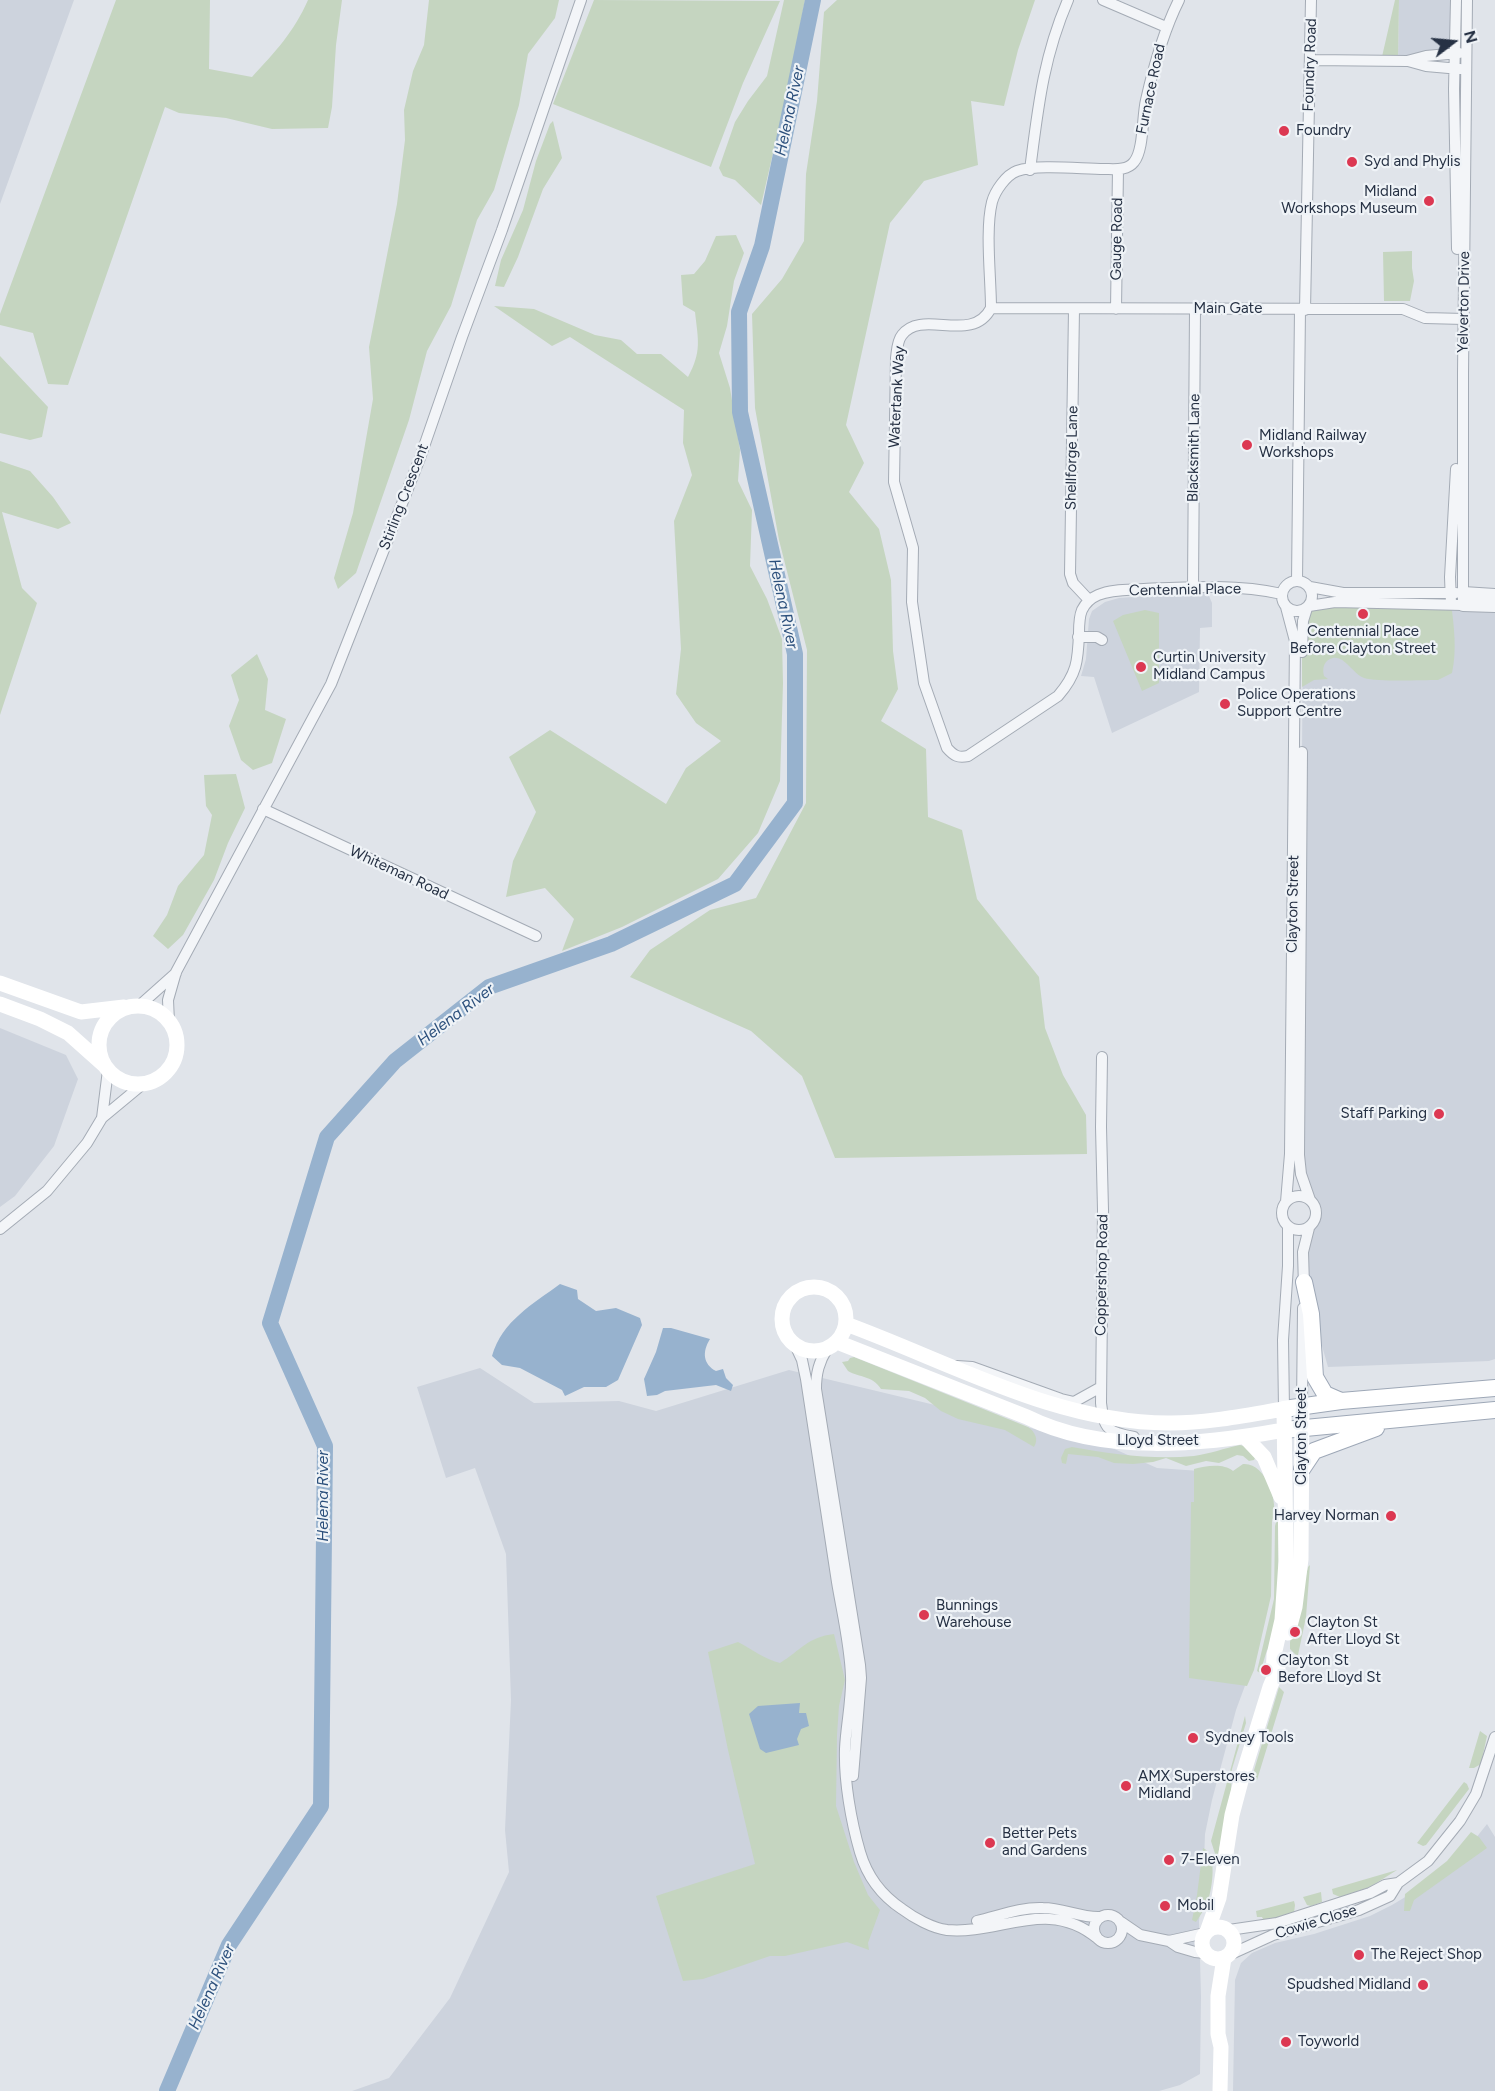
<!DOCTYPE html>
<style>
body{margin:0}
#map{position:relative;width:1495px;height:2091px;overflow:hidden;background:#e0e4ea;font-family:Figtree,sans-serif}
canvas{display:block}
.north{position:absolute;left:1423px;top:12px;width:60px;height:60px;-webkit-text-stroke:4px #eff3f7;paint-order:stroke;rotate:74deg;font-size:16px;font-weight:700;line-height:24px;text-align:center;color:#263144}
.north::after{content:'';display:block;margin:auto;width:21px;height:27px;background:#263144;clip-path:polygon(50% 0,100% 100%,50% 72%,0 100%)}
</style>
<div id="map">
<canvas width="1495" height="2091"></canvas>
<div class="north">N</div>
</div>
<script>
const c = document.querySelector('canvas').getContext('2d');
c.lineJoin = 'round';
function paint(path, color) {
  c.fillStyle = color;
  c.fill(path, 'evenodd');
}
function stroke(path, color, width, dash) {
  c.strokeStyle = color;
  c.lineWidth = width;
  c.lineCap = dash ? 'butt' : 'round';
  c.setLineDash(dash || []);
  c.stroke(path);
}
function label(font, color, halo, rows, align = 'center') {
  c.font = font + ' Figtree,sans-serif';
  c.lineWidth = 4.5;
  c.setLineDash([]);
  c.textBaseline = 'middle';
  c.strokeStyle = halo;
  c.fillStyle = color;
  for (const [text, x, y, turn = 0] of rows) {
    c.save();
    c.translate(x, y);
    c.rotate((+turn || 0) * Math.PI / 180);
    c.textAlign = isNaN(turn) ? turn : align;
    if (halo) c.strokeText(text, 0, 0);
    c.fillText(text, 0, 0);
    c.restore();
  }
}
const built = new Path2D(`
 M 0,0 L 74,0 L 0,204 Z
 M 1399,0 L 1456,0 L 1454,54 L 1398,61 Z
 M 1202,592 L 1209,596 L 1212,603 L 1212,627 L 1200,628 L 1199,692 L 1112,733 L 1094,677 L 1081,676 L 1086,659 L 1089,619 L 1092,611 L 1105,602 L 1119,598 Z
 M 1495,605 L 1495,1359 L 1489,1361 L 1328,1367 L 1304,1282 L 1309,1228 L 1314,1222 L 1316,1213 L 1299,1155 L 1303,621 Z
 M 0,1028 L 66,1055 L 78,1079 L 54,1146 L 15,1196 L 0,1207 Z
 M 480,1368 L 534,1403 L 619,1401 L 656,1411 L 789,1370 L 1110,1447 L 1157,1468 L 1200,1471 L 1253,1664 L 1236,1710 L 1212,1800 L 1205,1834 L 1203,1889 L 1199,1921 L 1201,1997 L 1200,2074 L 1180,2085 L 1159,2091 L 352,2091 L 389,2078 L 450,1998 L 509,1872 L 505,1830 L 511,1700 L 506,1554 L 475,1468 L 446,1478 L 417,1387 Z
 M 1487,1824 L 1495,1837 L 1495,2091 L 1233,2091 L 1235,1980 L 1241,1963 L 1252,1953 L 1275,1943 L 1314,1934 L 1370,1916 L 1392,1905 L 1417,1890 L 1472,1843 Z`);
const green = new Path2D(`
 M 116,0 L 210,0 L 209,69 L 252,77 C 275,52 294,32 308,0 L 342,0 L 336,45 L 332,107 L 328,128 L 272,129 L 226,118 L 179,113 L 165,107 L 68,385 L 48,384 L 33,333 L 0,325 L 0,314 Z
 M 429,0 L 559,0 L 555,18 L 528,54 L 519,105 L 494,190 L 477,220 L 451,306 L 427,351 L 409,420 L 356,573 L 338,589 L 334,578 L 353,513 L 373,399 L 369,347 L 397,204 L 405,140 L 404,110 L 413,71 L 424,45 Z
 M 594,0 L 780,1 L 743,83 L 711,167 L 553,104 Z
 M 784,0 L 805,0 L 788,89 L 761,205 L 735,180 L 723,176 L 719,168 L 735,122 L 748,101 L 767,76 Z
 M 837,0 L 1035,0 L 1018,50 L 1004,106 L 971,101 L 978,165 L 924,181 L 890,223 L 846,425 L 864,463 L 849,492 L 879,529 L 891,580 L 893,651 L 898,689 L 881,721 L 926,749 L 928,817 L 962,830 L 977,899 L 1039,977 L 1045,1028 L 1063,1075 L 1086,1115 L 1087,1154 L 835,1158 L 802,1076 L 751,1031 L 630,977 L 650,950 L 710,910 L 756,898 L 806,803 L 807,650 L 779,540 L 755,408 L 752,314 L 782,279 L 804,241 L 806,174 L 817,101 L 824,12 Z
 M 1395,0 L 1399,0 L 1398,61 L 1381,61 Z
 M 553,121 L 562,158 L 543,189 L 518,257 L 504,287 L 495,286 L 501,260 L 523,210 L 536,161 L 550,124 Z
 M 736,235 L 744,253 L 734,281 L 727,326 L 719,353 L 730,388 L 740,450 L 738,481 L 752,510 L 750,566 L 767,599 L 782,639 L 783,683 L 780,781 L 758,833 L 718,879 L 622,927 L 562,951 L 574,919 L 545,888 L 506,897 L 513,861 L 536,812 L 509,757 L 550,730 L 666,804 L 686,768 L 721,741 L 696,723 L 676,694 L 681,649 L 674,521 L 692,475 L 683,443 L 684,410 L 570,337 L 552,346 L 494,306 L 534,309 L 595,335 L 621,340 L 637,354 L 661,354 L 688,377 C 702,351 698,340 695,312 L 683,305 L 681,275 L 694,274 L 705,261 L 716,236 Z
 M 1412,251 L 1412,268 L 1414,281 L 1410,301 L 1384,301 L 1383,252 Z
 M 0,356 L 48,407 L 42,437 L 30,440 L 0,433 Z
 M 0,461 L 30,471 L 53,497 L 71,523 L 58,529 L 2,512 L 22,588 L 37,603 L 0,715 Z
 M 1451,603 C 1454,626 1457,650 1452,673 L 1438,680 C 1421,680 1378,682 1364,678 C 1353,674 1345,656 1333,658 C 1324,660 1322,668 1324,676 L 1328,679 L 1314,680 L 1302,687 L 1302,631 L 1307,608 Z
 M 1145,610 L 1159,613 L 1159,683 L 1142,691 L 1113,621 L 1123,615 Z
 M 257,654 L 268,679 L 265,710 L 286,719 L 272,763 L 253,770 L 241,760 L 229,726 L 239,700 L 231,675 Z
 M 236,774 L 245,808 L 228,843 L 214,880 L 183,935 L 168,949 L 153,936 L 167,915 L 178,886 L 204,855 L 212,815 L 206,806 L 204,775 Z
 M 854,1357 L 1028,1427 C 1035,1432 1039,1439 1034,1447 L 1005,1430 L 958,1419 L 941,1411 L 925,1398 L 909,1391 L 881,1389 C 872,1375 860,1378 848,1371 L 842,1362 L 848,1361 L 850,1358 Z
 M 1240,1445 L 1248,1447 L 1257,1454 L 1254,1460 L 1249,1461 L 1243,1456 L 1237,1455 L 1219,1463 L 1206,1461 L 1186,1466 L 1166,1458 L 1153,1462 L 1133,1464 L 1114,1463 L 1098,1457 L 1068,1454 L 1066,1464 L 1062,1463 L 1061,1458 L 1065,1449 L 1072,1447 C 1112,1454 1153,1460 1194,1456 C 1209,1454 1225,1448 1240,1445 Z
 M 1243,1464 C 1266,1462 1280,1503 1272,1521 L 1271,1596 L 1254,1670 L 1247,1686 L 1189,1678 L 1191,1502 L 1194,1502 L 1194,1469 C 1206,1466 1223,1463 1233,1471 Z
 M 1278,1515 L 1279,1593 L 1271,1648 L 1267,1650 L 1260,1673 L 1257,1671 L 1274,1599 L 1275,1526 Z
 M 1310,1565 L 1306,1617 L 1298,1655 L 1296,1655 L 1290,1649 L 1290,1642 L 1308,1567 Z
 M 834,1634 L 845,1680 L 839,1706 L 837,1735 L 836,1806 L 854,1862 L 868,1895 L 880,1910 L 868,1943 L 869,1950 L 847,1942 L 785,1956 L 770,1956 L 703,1979 L 683,1981 L 656,1896 L 755,1864 L 728,1750 L 708,1652 L 738,1642 C 752,1649 764,1659 780,1663 C 801,1650 808,1637 834,1634 Z
 M 1279,1687 L 1284,1692 L 1257,1780 L 1252,1777 Z
 M 1245,1716 L 1246,1723 L 1232,1769 L 1231,1791 L 1217,1860 L 1211,1841 Z
 M 1480,1731 L 1487,1736 L 1481,1764 L 1474,1768 L 1469,1768 Z
 M 1464,1782 L 1467,1784 L 1469,1789 L 1426,1845 L 1423,1846 L 1417,1843 Z
 M 1471,1832 L 1479,1837 L 1487,1848 L 1414,1900 L 1410,1911 L 1404,1911 L 1405,1894 L 1447,1861 Z
 M 1203,1848 C 1218,1854 1212,1888 1208,1901 C 1205,1908 1200,1916 1196,1922 L 1192,1920 L 1197,1895 Z
 M 1397,1870 L 1370,1887 L 1340,1897 L 1333,1894 L 1332,1889 Z
 M 1321,1892 L 1322,1902 L 1311,1906 L 1307,1905 L 1303,1897 Z
 M 1294,1901 L 1295,1905 L 1294,1913 L 1264,1921 L 1262,1917 L 1257,1917 L 1256,1911 Z`);
const water = new Path2D(`
 M 560,1284 L 577,1290 L 578,1299 L 596,1311 L 616,1308 L 640,1318 L 642,1325 L 618,1380 L 606,1387 L 584,1387 L 565,1396 L 562,1390 L 520,1368 L 502,1365 L 492,1356 C 502,1321 533,1304 560,1284 Z
 M 663,1328 L 671,1328 L 710,1339 C 702,1352 703,1364 716,1371 L 723,1369 L 726,1378 L 733,1385 L 731,1391 L 716,1385 L 665,1391 L 657,1395 L 647,1396 L 644,1379 L 656,1352 Z
 M 800,1703 L 799,1713 L 806,1713 L 809,1726 L 801,1729 L 797,1739 L 799,1745 L 766,1753 L 760,1749 L 749,1714 L 758,1706 Z`);
const river = new Path2D(`
 M 167,2091 L 229,1945 L 321,1806 L 325,1446 L 270,1323 L 327,1137 L 395,1061 L 489,987 L 611,944 L 735,884 L 795,803 L 795,654 L 740,412 L 739,312 L 762,246 L 813,0`);
const minor = new Path2D(`
 M 1103,0 L 1166,27
 M 1179,0 C 1163,32 1154,65 1146,100 C 1142,116 1144,150 1134,162 C 1127,171 1114,169 1104,169 C 1081,169 1038,164 1017,171 C 1006,175 995,191 992,202 C 985,230 991,278 991,308 C 972,345 922,308 902,335 C 897,341 897,351 896,358 L 894,482 L 913,548 L 912,602 L 924,683 L 947,748 C 954,756 958,758 968,756 L 1058,696 C 1077,674 1078,661 1079,633 C 1079,626 1079,617 1082,610 C 1085,604 1091,598 1098,595 C 1112,589 1129,590 1144,589 C 1189,587 1237,584 1282,594
 M 1456,0 L 1454,89 L 1457,249
 M 1311,60 L 1407,61 L 1426,56 L 1459,53
 M 1408,61 L 1426,66 L 1460,69
 M 1030,170 C 1038,108 1043,58 1068,0
 M 991,308 L 1403,309 L 1425,318 L 1464,319
 M 1074,309 L 1070,574 L 1073,583 L 1089,600
 M 1116,309 L 1118,169
 M 1305,310 L 1311,0
 M1282 596a15 15 0 1 1 30 0a15 15 0 1 1-30 0Z
 M 1297,581 L 1300,309
 M 1193,587 L 1195,309
 M 1310,587 L 1343,593 L 1456,593
 M 1451,603 L 1450,577 L 1456,469
 M 1309,606 L 1335,602 L 1463,605 L 1463,373 L 1467,0
 M 1078,637 L 1097,637 L 1102,640
 M 1302,652 L 1303,621 L 1307,608
 M 1302,752 L 1299,1155 L 1301,1174 L 1310,1200
 M 263,809 L 536,936
 M 139,1006 L 176,973
 M 169,1022 L 168,1000 L 176,972 L 331,684 L 420,458 L 462,337 L 502,230 L 581,0
 M 1102,1057 L 1101,1127 L 1103,1210 L 1101,1403 C 1104,1430 1108,1432 1134,1437
 M 102,1118 L 108,1070
 M1282 1213a17 17 0 1 1 34 0a17 17 0 1 1-34 0Z
 M 1286,1202 L 1290,1154 L 1295,641 L 1286,607
 M 0,1229 L 47,1191 L 87,1143 L 102,1118 L 143,1084
 M 1304,1286 L 1303,1252 L 1309,1228
 M 795,1345 L 802,1360 L 806,1379 C 816,1447 827,1514 837,1582 C 842,1612 850,1645 851,1676 C 852,1700 846,1725 845,1749 C 844,1781 851,1821 860,1852 C 867,1876 881,1895 902,1909 C 914,1918 932,1928 947,1930 C 999,1935 1048,1897 1097,1938
 M 827,1349 C 819,1362 816,1373 816,1389 L 860,1665 L 861,1678 L 853,1776
 M 957,1366 L 972,1367 L 1061,1399 L 1074,1402 L 1101,1387
 M 1302,1407 L 1303,1308
 M 1284,1409 L 1283,1340 L 1288,1266 L 1288,1226
 M1094 1929a14 14 0 1 1 28 0a14 14 0 1 1-28 0Z
 M 977,1921 C 999,1916 1020,1907 1043,1908 C 1063,1908 1081,1918 1100,1917
 M 1121,1922 L 1140,1935 L 1169,1941 L 1178,1947 L 1195,1952 L 1205,1953
 M 1229,1930 L 1277,1923 L 1370,1893 L 1385,1885 L 1398,1883
 M 1169,1941 L 1205,1933
 M 1229,1955 L 1273,1935 L 1359,1910 L 1390,1896 L 1398,1883 L 1428,1861 L 1460,1821 L 1476,1794 L 1495,1737`);
const tertiary = new Path2D(`
 M 1463,593 L 1495,595
 M 1463,605 L 1495,606`);
const secondary = new Path2D(`
 M 0,983 L 81,1012 L 124,1007
 M 0,1004 L 40,1019 L 68,1033 L 105,1066
 M99 1045a39 39 0 1 1 78 0a39 39 0 1 1-78 0Z
 M782 1319a32 32 0 1 1 64 0a32 32 0 1 1-64 0Z
 M 846,1324 C 950,1362 1058,1424 1171,1423 C 1208,1423 1247,1415 1284,1409 L 1286,1561 L 1282,1620 L 1274,1655 L 1273,1676
 M 837,1342 L 1027,1417 C 1103,1455 1202,1445 1284,1430
 M 1245,1437 L 1264,1457 L 1281,1497
 M 1288,1633 L 1295,1607 L 1301,1559 L 1302,1407
 M1202 1943a16 16 0 1 1 32 0a16 16 0 1 1-32 0Z
 M 1208,1929 L 1219,1898 L 1232,1815 L 1241,1781 L 1270,1687 L 1278,1668
 M 1220,2091 L 1221,2047 L 1218,2034 L 1218,1996 L 1224,1958`);
const primary = new Path2D(`
 M 1304,1282 L 1311,1314 L 1315,1377 L 1325,1394 L 1341,1401
 M 1284,1409 L 1341,1401 L 1495,1388
 M 1284,1430 L 1495,1410
 M 1302,1469 L 1314,1451 L 1376,1428`);
const markers = [
 [1284,131,6,"#dc3852"],
 [1352,162,6,"#dc3852"],
 [1429,201,6,"#dc3852"],
 [1247,445,6,"#dc3852"],
 [1363,614,6,"#dc3852"],
 [1141,667,6,"#dc3852"],
 [1225,704,6,"#dc3852"],
 [1439,1114,6,"#dc3852"],
 [1391,1516,6,"#dc3852"],
 [924,1615,6,"#dc3852"],
 [1295,1632,6,"#dc3852"],
 [1266,1670,6,"#dc3852"],
 [1193,1738,6,"#dc3852"],
 [1126,1786,6,"#dc3852"],
 [990,1843,6,"#dc3852"],
 [1169,1860,6,"#dc3852"],
 [1165,1906,6,"#dc3852"],
 [1359,1955,6,"#dc3852"],
 [1423,1985,6,"#dc3852"],
 [1286,2042,6,"#dc3852"]
];
const streetNames = [
 ["Foundry Road",1310,65,-88],
 ["Furnace Road",1151,89,-78],
 ["Gauge Road",1117,239,-89],
 ["Yelverton Drive",1464,302,-89],
 ["Main Gate",1228,309],
 ["Watertank Way",897,397,-87],
 ["Blacksmith Lane",1194,448,-89],
 ["Shellforge Lane",1072,458,-89],
 ["Stirling Crescent",404,497,-69],
 ["Centennial Place",1185,590,-1],
 ["Whiteman Road",399,873,25],
 ["Clayton Street",1293,904,-89],
 ["Coppershop Road",1102,1275,-89],
 ["Clayton Street",1302,1436,-90],
 ["Lloyd Street",1158,1441],
 ["Cowie Close",1316,1922,-17]
];
const poiNames = [
 ["Foundry",1296,131],
 ["Syd and Phylis",1364,162],
 ["Midland",1417,192,"right"],
 ["Workshops Museum",1417,209,"right"],
 ["Midland Railway",1259,436],
 ["Workshops",1259,453],
 ["Centennial Place",1363,632,"center"],
 ["Before Clayton Street",1363,649,"center"],
 ["Curtin University",1153,658],
 ["Midland Campus",1153,675],
 ["Police Operations",1237,695],
 ["Support Centre",1237,712],
 ["Staff Parking",1427,1114,"right"],
 ["Harvey Norman",1379,1516,"right"],
 ["Bunnings",936,1606],
 ["Warehouse",936,1623],
 ["Clayton St",1307,1623],
 ["After Lloyd St",1307,1640],
 ["Clayton St",1278,1661],
 ["Before Lloyd St",1278,1678],
 ["Sydney Tools",1205,1738],
 ["AMX Superstores",1138,1777],
 ["Midland",1138,1794],
 ["Better Pets",1002,1834],
 ["and Gardens",1002,1851],
 ["7-Eleven",1181,1860],
 ["Mobil",1177,1906],
 ["The Reject Shop",1371,1955],
 ["Spudshed Midland",1411,1985,"right"],
 ["Toyworld",1298,2042]
];
const waterNames = [
 ["Helena River",790,111,-78],
 ["Helena River",783,604,78],
 ["Helena River",456,1015,-37],
 ["Helena River",323,1496,-90],
 ["Helena River",212,1987,-66]
];
paint(built, '#cdd3dd');
paint(green, '#c5d5c0');
paint(water, '#97b2ce');
stroke(river, '#97b2ce', 16);
stroke(minor, '#a4abb5', 12);
stroke(tertiary, '#a4abb5', 14);
stroke(primary, '#9ea8b7', 18);
stroke(minor, '#f3f5f8', 10);
stroke(tertiary, '#f3f5f8', 12);
stroke(secondary, '#fff', 15);
stroke(primary, '#fff', 16);
for (const [x, y, r, color] of markers) {
  const dot = new Path2D();
  dot.arc(x, y, r, 0, 2 * Math.PI);
  c.fillStyle = color;
  c.fill(dot);
  stroke(dot, '#eff3f7', 2);
}
label('15px', '#263144', '#eff3f7', streetNames);
label('15px', '#263144', '#eff3f7', poiNames, 'left');
label('italic 16px', '#2c507c', '#eff3f7', waterNames);
</script>
